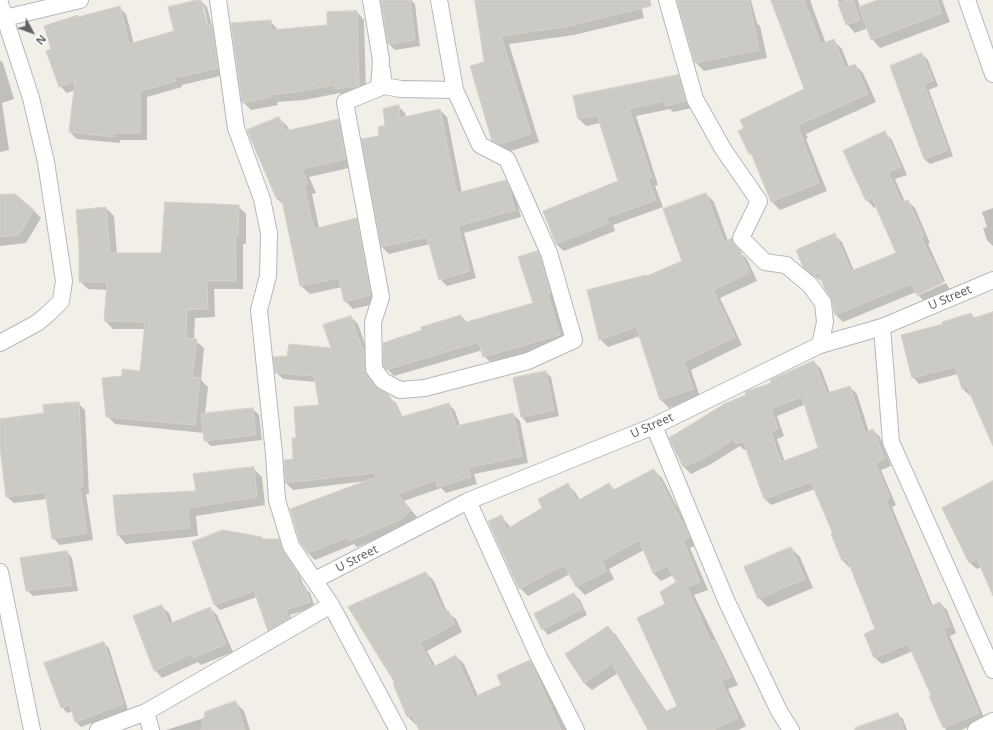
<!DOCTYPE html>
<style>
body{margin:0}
#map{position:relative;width:993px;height:730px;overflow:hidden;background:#f1efe8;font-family:"Noto Sans",sans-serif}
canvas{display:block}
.north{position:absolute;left:12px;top:12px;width:40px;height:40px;-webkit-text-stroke:3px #fff;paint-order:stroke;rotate:131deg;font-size:11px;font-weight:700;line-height:16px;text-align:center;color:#5f6368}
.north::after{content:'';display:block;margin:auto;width:14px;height:18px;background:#5f6368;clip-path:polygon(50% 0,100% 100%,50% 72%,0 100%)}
</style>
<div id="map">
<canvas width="993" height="730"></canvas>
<div class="north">N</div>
</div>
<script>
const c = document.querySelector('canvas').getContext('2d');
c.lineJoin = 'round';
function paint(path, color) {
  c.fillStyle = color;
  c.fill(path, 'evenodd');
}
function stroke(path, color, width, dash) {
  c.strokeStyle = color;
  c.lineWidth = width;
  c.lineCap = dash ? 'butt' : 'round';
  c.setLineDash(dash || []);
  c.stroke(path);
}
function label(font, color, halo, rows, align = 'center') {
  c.font = font + ' "Noto Sans",sans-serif';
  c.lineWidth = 4;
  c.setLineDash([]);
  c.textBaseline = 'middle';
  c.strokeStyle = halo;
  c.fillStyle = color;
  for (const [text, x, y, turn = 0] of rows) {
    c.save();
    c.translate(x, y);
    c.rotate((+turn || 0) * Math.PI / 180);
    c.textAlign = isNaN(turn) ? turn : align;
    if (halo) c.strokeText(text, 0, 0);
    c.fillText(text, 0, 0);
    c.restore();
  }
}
const shadow = new Path2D(`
 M 200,0 L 207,7 L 212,26 L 218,33 L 224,75 L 182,85 L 182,87 L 147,97 L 147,140 L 120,140 L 120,143 L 77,139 L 70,132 L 75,90 L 67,93 L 60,86 L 53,49 L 77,16 L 80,18 L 119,7 L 126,14 L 134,44 L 176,32 ZM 201,7 L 204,7 L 209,30 L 207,30 Z
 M 394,0 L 411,0 L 415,4 L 420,46 L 395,50 L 389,44 Z
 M 476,0 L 640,0 L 644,18 L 574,35 L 509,44 L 539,142 L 508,152 L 493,140 L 485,62 Z
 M 678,0 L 751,0 L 757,23 L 760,26 L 767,58 L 704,71 L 696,63 Z
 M 782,0 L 810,0 L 826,44 L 834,41 L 842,49 L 849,67 L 855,65 L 863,73 L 876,102 L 806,134 L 808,138 L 806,139 L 827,191 L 780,210 L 772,202 L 755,158 L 750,154 L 806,90 Z
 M 838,0 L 858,0 L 860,8 L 880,0 L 942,0 L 950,22 L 880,48 L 872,39 L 868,28 L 855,33 L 847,24 Z
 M 357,12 L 364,20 L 366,93 L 343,96 L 340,93 L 304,100 L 277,102 L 278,105 L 251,110 L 243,102 L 270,21 L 278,30 L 328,26 Z
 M 922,54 L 928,60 L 938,86 L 929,90 L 953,156 L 930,164 L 924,159 Z
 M 0,60 L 3,63 L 14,99 L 2,103 L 9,150 L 0,152 Z
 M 678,76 L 685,84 L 692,108 L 673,112 L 670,109 L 636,116 L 658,185 L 655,186 L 663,207 L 613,225 L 615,231 L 564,251 L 556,244 L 544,211 L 619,182 L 600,123 L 586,126 L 579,119 L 574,97 Z
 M 398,106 L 405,113 L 406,117 L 440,110 L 447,117 L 462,193 L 506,181 L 513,188 L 521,217 L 464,233 L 476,278 L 447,286 L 440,279 L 430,244 L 389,254 L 382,247 L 381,137 Z
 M 279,118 L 287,126 L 290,131 L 338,120 L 346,128 L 353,167 L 309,177 L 316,193 L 312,194 L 319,228 L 356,219 L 365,227 L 379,303 L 353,309 L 345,301 L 342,287 L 310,294 L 301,286 L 284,205 L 276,198 Z
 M 885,133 L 892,140 L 907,175 L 895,179 L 905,202 L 908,201 L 915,208 L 930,243 L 928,244 L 945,281 L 919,293 L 919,295 L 946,283 L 950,290 L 925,302 L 918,295 L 916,292 L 843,322 L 836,315 L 832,297 L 823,282 L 811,274 L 835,235 L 842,242 L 854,271 L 897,253 L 877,206 L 874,208 L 867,200 Z
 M 706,194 L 714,202 L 728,241 L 732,239 L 740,247 L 742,254 L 747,259 L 757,281 L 720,298 L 742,345 L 691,370 L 700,397 L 669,408 L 661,400 L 640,336 L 608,347 L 600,339 L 647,277 L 683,261 Z
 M 0,196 L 33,210 L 41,218 L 26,243 L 0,246 Z
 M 238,206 L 246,214 L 246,244 L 243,244 L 243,289 L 214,289 L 215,317 L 195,318 L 194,340 L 204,348 L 201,380 L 208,387 L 205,415 L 253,409 L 259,415 L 262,440 L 211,446 L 205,440 L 204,433 L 115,424 L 107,416 L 123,377 L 141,372 L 146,329 L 113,329 L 105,321 L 108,290 L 88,289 L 80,281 L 106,208 L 114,216 L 117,254 L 162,254 Z
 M 993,208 L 993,246 L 987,240 L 983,228 L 987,227 L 982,212 Z
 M 537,252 L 545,259 L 566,342 L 491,363 L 484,356 L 483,350 L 394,376 L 387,369 L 424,331 L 461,316 L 468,323 L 534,304 Z
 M 993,313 L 993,433 L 971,394 L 969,395 L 962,388 L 958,374 L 919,384 L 913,377 L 944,324 L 971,314 L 975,318 Z
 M 351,317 L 358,324 L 368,353 L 371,356 L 373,382 L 378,390 L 396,403 L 403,418 L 449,404 L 455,411 L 460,426 L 513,414 L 520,421 L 528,463 L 474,474 L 477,484 L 446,493 L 441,488 L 404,501 L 417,517 L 407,526 L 357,547 L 354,544 L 315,560 L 308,553 L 366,481 L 293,490 L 286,483 L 285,461 L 294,459 L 297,439 L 320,406 L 316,382 L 283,379 L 276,372 L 288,357 L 332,349 Z
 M 814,362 L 821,369 L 830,393 L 850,387 L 857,394 L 869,432 L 873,430 L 880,437 L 891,466 L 881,470 L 896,505 L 892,507 L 933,606 L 940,603 L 947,610 L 956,633 L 950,636 L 985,720 L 961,730 L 946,730 L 913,651 L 882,664 L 875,658 L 876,630 L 851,567 L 850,568 L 843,561 L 832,535 L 834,534 L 815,489 L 771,505 L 764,498 L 747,449 L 744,450 L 740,446 L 711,464 L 691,474 L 684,467 L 671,438 ZM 806,404 L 819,448 L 785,462 L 777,439 L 784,436 L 777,416 Z
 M 546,372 L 551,377 L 559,416 L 527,423 L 522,417 L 514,379 Z
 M 78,403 L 85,410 L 89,494 L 86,494 L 93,540 L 60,545 L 53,538 L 47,499 L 14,503 L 7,497 L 0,444 L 0,420 L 45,414 Z
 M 253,468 L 262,477 L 265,505 L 196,516 L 198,536 L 126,544 L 118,535 L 114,496 L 197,492 Z
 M 654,470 L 662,478 L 697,545 L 690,548 L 708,590 L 694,595 L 738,685 L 728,689 L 746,726 L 738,730 L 646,730 L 649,729 L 618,673 L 592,690 L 584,683 L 608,627 L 616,635 L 667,712 L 678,706 L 667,605 L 677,582 L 673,575 L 661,581 L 653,573 L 644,550 L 609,569 L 614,579 L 585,595 L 577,587 L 570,574 L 528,596 L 520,588 L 489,522 L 502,517 L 511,528 L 544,508 L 567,484 L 575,492 L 580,500 L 609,484 L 615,490 Z
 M 993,502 L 993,594 L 981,567 L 977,569 L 970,563 L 943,508 Z
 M 262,538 L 265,540 L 278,540 L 284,545 L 288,558 L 300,576 L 304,587 L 310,593 L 315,607 L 290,615 L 294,624 L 274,636 L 269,630 L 257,597 L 220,610 L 214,604 Z
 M 791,548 L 800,557 L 813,588 L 768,607 L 759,598 Z
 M 67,552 L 72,558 L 78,591 L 33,596 L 27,590 Z
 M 426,573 L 434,581 L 447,612 L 456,619 L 462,632 L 427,651 L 436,667 L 456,656 L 464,664 L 478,696 L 503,686 L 530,661 L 538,669 L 563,725 L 568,730 L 420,730 L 417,724 L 416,725 L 408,717 L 394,684 L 397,683 Z
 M 574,594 L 580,600 L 587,615 L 548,635 L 543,629 Z
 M 161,606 L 169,613 L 173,624 L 210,608 L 217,615 L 233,652 L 201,665 L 198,662 L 162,678 L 155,670 Z
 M 103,643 L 109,648 L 128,710 L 81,727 L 76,722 L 73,711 L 67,713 L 62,707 Z
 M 235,702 L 244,711 L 250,730 L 166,730 L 204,718 Z
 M 897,714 L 903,719 L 907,730 L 854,730 Z`);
const building = new Path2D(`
 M 197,0 L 201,0 L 207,25 L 212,25 L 218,68 L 175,78 L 176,81 L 140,91 L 140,133 L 114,133 L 113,137 L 69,132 L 75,81 L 59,87 L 46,51 L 51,49 L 44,26 L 78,15 L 78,17 L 120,6 L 129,44 L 174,31 L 168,7 Z
 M 381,0 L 410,0 L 415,40 L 388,44 Z
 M 475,0 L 650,0 L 651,6 L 565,27 L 501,36 L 531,134 L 499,144 L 492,141 L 470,66 L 484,62 Z
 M 677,0 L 749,0 L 759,50 L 695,63 Z
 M 771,0 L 804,0 L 821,44 L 834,39 L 845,68 L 855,64 L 868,94 L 798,125 L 800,129 L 799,130 L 819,183 L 771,202 L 751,153 L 749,154 L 738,131 L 744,128 L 740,120 L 804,89 Z
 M 848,0 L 853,0 L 860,20 L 846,25 L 838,4 Z
 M 878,0 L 937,0 L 942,13 L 871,40 L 859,7 Z
 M 357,11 L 359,86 L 335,89 L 334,85 L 295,92 L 270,95 L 271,97 L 242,103 L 231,23 L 271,20 L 271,30 L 327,25 L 327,12 Z
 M 922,53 L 933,81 L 924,84 L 948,150 L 924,159 L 890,66 Z
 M 678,75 L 686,101 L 665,106 L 664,101 L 629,109 L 652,178 L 648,179 L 656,200 L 606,218 L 609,223 L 556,244 L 543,211 L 618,181 L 597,115 L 578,119 L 573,96 Z
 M 399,105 L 400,118 L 440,109 L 457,193 L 506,180 L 509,187 L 515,210 L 458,226 L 470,271 L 439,280 L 427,237 L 381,247 L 361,139 L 379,136 L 378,127 L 385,125 L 383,109 Z
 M 279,117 L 286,131 L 338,119 L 346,159 L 302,169 L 308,184 L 304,186 L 314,229 L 357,218 L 371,295 L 344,302 L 339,278 L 300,286 L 281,196 L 276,198 L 247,130 Z
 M 885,131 L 901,167 L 888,172 L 902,202 L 908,200 L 924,236 L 921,237 L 943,283 L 917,295 L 911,284 L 835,315 L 831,298 L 825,289 L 818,273 L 813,276 L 803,267 L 796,250 L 835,233 L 851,271 L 896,253 L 872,198 L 866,201 L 843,151 Z
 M 706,193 L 724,242 L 732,238 L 734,244 L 740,250 L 750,273 L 713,290 L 735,337 L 684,362 L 693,389 L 660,400 L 636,327 L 599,340 L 587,290 L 646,275 L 647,276 L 682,261 L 663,209 Z
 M 15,194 L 34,210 L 19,235 L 0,237 L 0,195 Z
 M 165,202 L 239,205 L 238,236 L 235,236 L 236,281 L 207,281 L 208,309 L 187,310 L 186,338 L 197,339 L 192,377 L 200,378 L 195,425 L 106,417 L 102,378 L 122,376 L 122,369 L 140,371 L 145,322 L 104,321 L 107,282 L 79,282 L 79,249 L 76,210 L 106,207 L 110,253 L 161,253 Z
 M 538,251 L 551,293 L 548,294 L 560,335 L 483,357 L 479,342 L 386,370 L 383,366 L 383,343 L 422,330 L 421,327 L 461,315 L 463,323 L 533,303 L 518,257 Z
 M 993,312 L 993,446 L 967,387 L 962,389 L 955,367 L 912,378 L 901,335 L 943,324 L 942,322 L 971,313 L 973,318 Z
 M 351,316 L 362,349 L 364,348 L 366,374 L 376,387 L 389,395 L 401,417 L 449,403 L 456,426 L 513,413 L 522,456 L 468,468 L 471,477 L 438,487 L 436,480 L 398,494 L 411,510 L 400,520 L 349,541 L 348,537 L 308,553 L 300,542 L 290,509 L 376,477 L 375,473 L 285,483 L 284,460 L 293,459 L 292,438 L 296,438 L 294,407 L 319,405 L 314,376 L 275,373 L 273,357 L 287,356 L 289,344 L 331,348 L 323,325 Z
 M 814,361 L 827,393 L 850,386 L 865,433 L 873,429 L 885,459 L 875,463 L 890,498 L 886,500 L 930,606 L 940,602 L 950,626 L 943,629 L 979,713 L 943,728 L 929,696 L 931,695 L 908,644 L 874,658 L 864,634 L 875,629 L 847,559 L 842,561 L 831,534 L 833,534 L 811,482 L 764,499 L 743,441 L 736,444 L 734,439 L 704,458 L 683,467 L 669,438 L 726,403 L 746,395 L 745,392 L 771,383 L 770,380 ZM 802,397 L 818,448 L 781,462 L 771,432 L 778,429 L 771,409 Z
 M 546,371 L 554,410 L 521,417 L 513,378 Z
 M 79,402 L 83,487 L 80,488 L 87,533 L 52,539 L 45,492 L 6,497 L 0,447 L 0,419 L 44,413 L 43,405 Z
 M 253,408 L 256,435 L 204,441 L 201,414 Z
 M 254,467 L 257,497 L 188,508 L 190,528 L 117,535 L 113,495 L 196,491 L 193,474 Z
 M 654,469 L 690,537 L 683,540 L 700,582 L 687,587 L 711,641 L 714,640 L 731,677 L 721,681 L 738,718 L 713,730 L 648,730 L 612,664 L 584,683 L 565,654 L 608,626 L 665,712 L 677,706 L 637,618 L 665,604 L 660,592 L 676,582 L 667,566 L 653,573 L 639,540 L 602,561 L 607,571 L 576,587 L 564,565 L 519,589 L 488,521 L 502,515 L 507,529 L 542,508 L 538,499 L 568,483 L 577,501 L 609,483 L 613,490 Z
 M 993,481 L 993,596 L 977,559 L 969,563 L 942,508 Z
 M 223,530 L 262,537 L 263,539 L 279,539 L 283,551 L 295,569 L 301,587 L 305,586 L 310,602 L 285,610 L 290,618 L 268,631 L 254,591 L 214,605 L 192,542 Z
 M 791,547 L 805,579 L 758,599 L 744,567 Z
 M 67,551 L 72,585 L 26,591 L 20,558 Z
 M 426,572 L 444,612 L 448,610 L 455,624 L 420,643 L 433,667 L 456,655 L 474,697 L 501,685 L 497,675 L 530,660 L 561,730 L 419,730 L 412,715 L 407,717 L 393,683 L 395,683 L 348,607 Z
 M 574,593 L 582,609 L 542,630 L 534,614 Z
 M 162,605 L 169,624 L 210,607 L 226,644 L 193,658 L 191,654 L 154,671 L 133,616 Z
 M 104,642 L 123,704 L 75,722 L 70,705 L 61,708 L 44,663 Z
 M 236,701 L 245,730 L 201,730 L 205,712 Z
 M 898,713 L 904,730 L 855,730 L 855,728 Z`);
const minor = new Path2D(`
 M 218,0 L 236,128 L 262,199 L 269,233 L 268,276 L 259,310 L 274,454 L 277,500 L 291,546 L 331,605 L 398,730
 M 371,0 L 381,60 L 379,88 L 345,102 L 381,297 L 373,322 L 374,369 L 383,381 L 400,390 L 425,388 L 528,361 L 574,340 L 549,253 L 507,159 L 480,145 L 455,90 L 439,0
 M 667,0 L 695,99 L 723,149 L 759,201 L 741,238 L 765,262 L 786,265 L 810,285 L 823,303 L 825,322 L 820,345
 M 967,0 L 993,74
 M 0,3 L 31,98 L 46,162 L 64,281 L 61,301 L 49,313 L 37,323 L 0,343
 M 5,18 L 80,0
 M 382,70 L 384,86 L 401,89 L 455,90
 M 882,327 L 891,442 L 993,670
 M 654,426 L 726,600 L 779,711 L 791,730
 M 468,501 L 538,655 L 576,730
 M 0,572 L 32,730
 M 315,580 L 468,501 L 654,426 L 820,345 L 882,327 L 993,280
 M 146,712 L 151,730
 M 98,730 L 146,712 L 331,605
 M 976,730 L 993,721`);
const streetNames = [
 ["U Street",950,298,-23],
 ["U Street",652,426,-24],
 ["U Street",357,559,-27]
];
paint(shadow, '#0003');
paint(building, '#cccac5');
stroke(building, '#d6d1c6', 1);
stroke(minor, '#b5b8bc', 18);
stroke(minor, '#fff', 16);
label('12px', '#5f6368', '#fff', streetNames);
</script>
